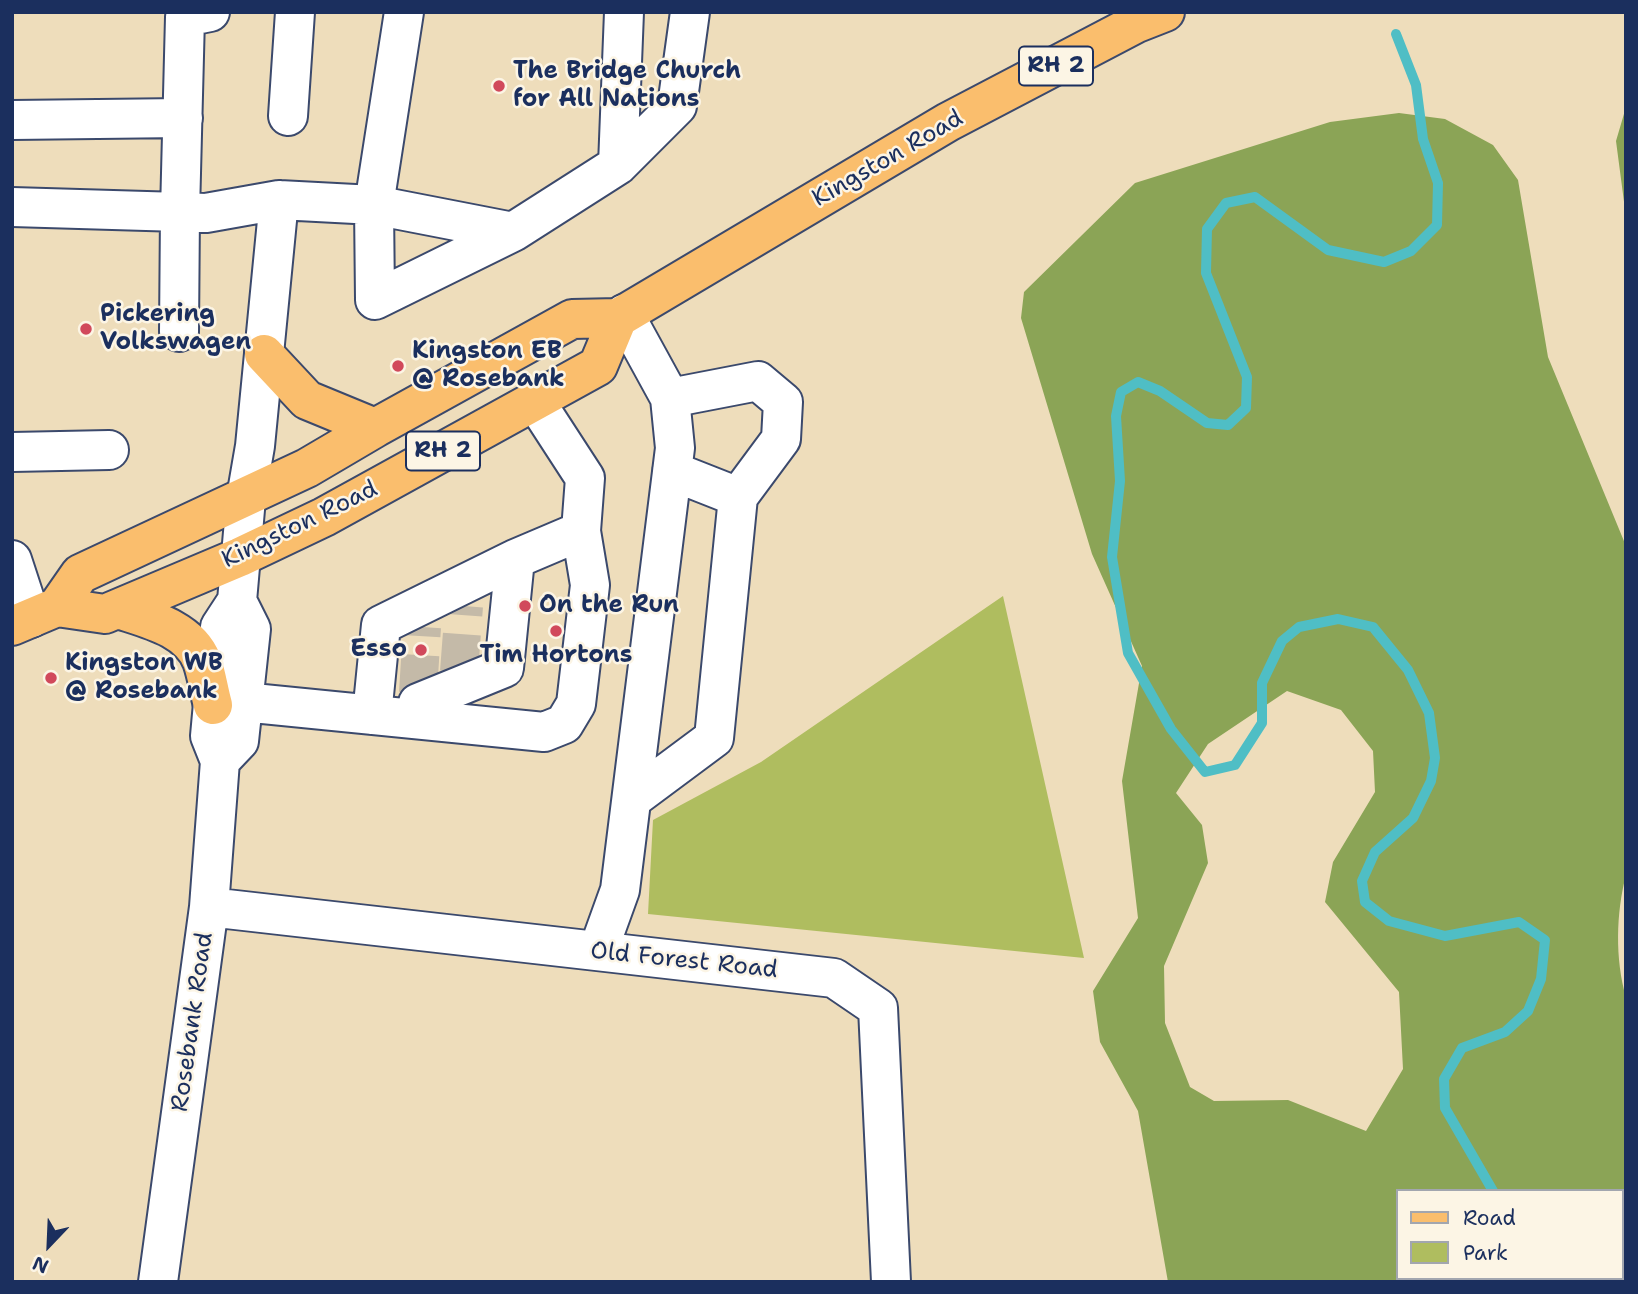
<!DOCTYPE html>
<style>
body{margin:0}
#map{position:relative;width:1638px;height:1294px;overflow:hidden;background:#edb;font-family:"Shantell Sans",sans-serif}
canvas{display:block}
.frame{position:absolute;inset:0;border:14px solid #1b2f5e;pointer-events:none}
.legend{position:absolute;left:1396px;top:1189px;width:228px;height:91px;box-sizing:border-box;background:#fcf5e5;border:2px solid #a2a6af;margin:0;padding:9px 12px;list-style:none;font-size:21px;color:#1b2f5e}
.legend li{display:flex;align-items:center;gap:14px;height:35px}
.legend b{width:35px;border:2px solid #a2a6af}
.north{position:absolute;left:14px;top:1210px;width:70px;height:70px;-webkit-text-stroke:5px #fcf5e5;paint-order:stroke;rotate:203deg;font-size:19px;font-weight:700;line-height:28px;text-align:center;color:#1b2f5e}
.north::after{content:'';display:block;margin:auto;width:24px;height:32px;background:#1b2f5e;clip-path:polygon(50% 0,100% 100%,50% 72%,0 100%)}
</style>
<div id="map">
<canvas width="1638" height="1294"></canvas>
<div class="frame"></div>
<ul class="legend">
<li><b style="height:9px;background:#fabe6d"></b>Road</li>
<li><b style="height:19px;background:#afbd5f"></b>Park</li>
</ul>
<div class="north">N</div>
</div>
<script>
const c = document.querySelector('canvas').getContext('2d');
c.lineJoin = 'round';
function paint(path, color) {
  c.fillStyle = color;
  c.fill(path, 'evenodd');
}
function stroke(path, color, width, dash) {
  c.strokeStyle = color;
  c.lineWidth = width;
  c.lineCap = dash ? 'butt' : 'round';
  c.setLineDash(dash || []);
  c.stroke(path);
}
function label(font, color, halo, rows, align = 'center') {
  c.font = font + ' "Shantell Sans",sans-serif';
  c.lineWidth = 5;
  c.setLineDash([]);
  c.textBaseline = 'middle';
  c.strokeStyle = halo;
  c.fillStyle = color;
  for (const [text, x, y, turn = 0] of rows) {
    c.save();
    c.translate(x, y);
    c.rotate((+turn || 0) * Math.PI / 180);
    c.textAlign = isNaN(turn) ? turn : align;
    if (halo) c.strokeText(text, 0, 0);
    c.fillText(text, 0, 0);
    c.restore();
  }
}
const green = new Path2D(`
 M 1003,596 L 1084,958 L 648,914 L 653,820 L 761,762 Z`);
const forest = new Path2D(`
 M 1626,107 L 1626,217 L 1616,141 Z
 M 1399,113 L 1445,119 L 1493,145 L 1518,180 L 1548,357 L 1626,546 L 1626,875 C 1616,913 1615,959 1626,997 L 1626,1282 L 1168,1282 L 1138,1111 L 1100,1042 L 1093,991 L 1138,918 L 1122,781 L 1142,666 L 1092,554 L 1021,318 L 1024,292 L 1135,183 L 1330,122 ZM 1287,691 L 1341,710 L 1373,751 L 1375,792 L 1333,862 L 1325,902 L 1399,992 L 1403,1069 L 1366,1131 L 1288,1100 L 1214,1101 L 1190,1087 L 1165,1023 L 1164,966 L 1208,863 L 1202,825 L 1176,793 L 1208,744 ZM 1398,1191 L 1622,1191 L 1622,1278 L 1398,1278 Z`);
const stream = new Path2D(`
 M 1396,34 L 1416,85 L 1423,139 L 1438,183 L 1437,225 L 1411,251 L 1384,262 L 1328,250 L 1255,197 L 1226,203 L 1207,229 L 1206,273 L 1247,377 L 1246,408 L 1228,425 L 1207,423 L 1160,391 L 1138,382 L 1121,392 L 1116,416 L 1120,481 L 1112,557 L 1128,653 L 1171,729 L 1205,772 L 1235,765 L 1262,723 L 1262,683 L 1282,641 L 1299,627 L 1338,619 L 1373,627 L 1408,670 L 1429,713 L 1435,758 L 1431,781 L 1413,818 L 1375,852 L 1362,881 L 1365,902 L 1389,921 L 1445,936 L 1519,922 L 1545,940 L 1541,979 L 1528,1011 L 1505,1032 L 1462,1048 L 1444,1079 L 1445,1108 L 1493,1191
 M 1536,1278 L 1538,1282`);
const minorTunnel = new Path2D(`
 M 459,672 L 464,606
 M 418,693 L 422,627`);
const minor = new Path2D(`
 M 210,12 L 185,17 L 180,212 L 206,213 L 279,200 L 374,205 L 513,232 L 618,165 L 677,106 L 690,12
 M 404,12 L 374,205 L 375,300 L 513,232
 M 288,116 L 295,12
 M 12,120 L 183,118
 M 618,165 L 624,12
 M 12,207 L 180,212 L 179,332
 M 670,398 L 758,381 L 783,402 L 781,439 L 738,497 L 672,471
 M 12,452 L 109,450
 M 12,560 L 31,618
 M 243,702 L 544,732 L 564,724 L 576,704 L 590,585 L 581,531
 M 418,703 L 504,668 L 515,559
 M 372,715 L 381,625 L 515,559 L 581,531 L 585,478 L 535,401
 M 220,761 L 239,741 L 251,629 L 237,601
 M 632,799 L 714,738 L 738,497
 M 209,907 L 834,978 L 878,1008 L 891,1282
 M 598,951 L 620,890 L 675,448 L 670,398 L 624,314
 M 158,1282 L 209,907 L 220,761 L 210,736 L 220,627 L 237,601 L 246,498 L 255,446 L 279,200`);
const major = new Path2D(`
 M 264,354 L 307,400 L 375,428
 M 57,607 L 105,614 L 240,557 L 324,517 L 598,366 L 618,318
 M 118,609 C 148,619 189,628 202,661 C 207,675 209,691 213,705
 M 12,626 L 57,607 L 80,574 L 307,468 L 375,428 L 572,319 L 618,318 L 948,122 L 1137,23 L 1165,12`);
const markers = [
 [499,86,7,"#d1495b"],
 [86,329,7,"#d1495b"],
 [398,366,7,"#d1495b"],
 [525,606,7,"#d1495b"],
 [556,631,7,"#d1495b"],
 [421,650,7,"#d1495b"],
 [51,678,7,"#d1495b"]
];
const shields = [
 [1056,66,74],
 [443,451,74]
];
const shieldNames = [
 ["RH 2",1056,66],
 ["RH 2",443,451]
];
const poiNames = [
 ["The Bridge Church",513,72],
 ["for All Nations",513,100],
 ["Pickering",100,315],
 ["Volkswagen",100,343],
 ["Kingston EB",412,352],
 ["@ Rosebank",412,380],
 ["On the Run",539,606],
 ["Esso",407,650,"right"],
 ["Tim Hortons",556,656,"center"],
 ["Kingston WB",65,664],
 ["@ Rosebank",65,692]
];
const streetNames = [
 ["Kingston Road",888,159,-30],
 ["Kingston Road",300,525,-26],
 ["Old Forest Road",684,961,6],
 ["Rosebank Road",193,1022,-82]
];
paint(green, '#afbd5f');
paint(forest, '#8ba456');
stroke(stream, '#4fbec5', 10);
stroke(minorTunnel, '#c4baa8', 38, [38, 19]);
stroke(minor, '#3b496c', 42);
stroke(major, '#3b496c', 42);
stroke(minor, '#fff', 38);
stroke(major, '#fabe6d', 38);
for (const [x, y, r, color] of markers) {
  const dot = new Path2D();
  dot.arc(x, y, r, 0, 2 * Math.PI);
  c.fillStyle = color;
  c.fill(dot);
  stroke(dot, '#fcf5e5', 2.5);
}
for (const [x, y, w] of shields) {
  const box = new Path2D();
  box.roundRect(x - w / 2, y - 19.5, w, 39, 5);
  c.fillStyle = '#fcf5e5';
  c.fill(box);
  stroke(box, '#1b2f5e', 2);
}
label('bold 23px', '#1b2f5e', null, shieldNames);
label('bold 24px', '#1b2f5e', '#fcf5e5', poiNames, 'left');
label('24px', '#1b2f5e', '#fcf5e5', streetNames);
</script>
